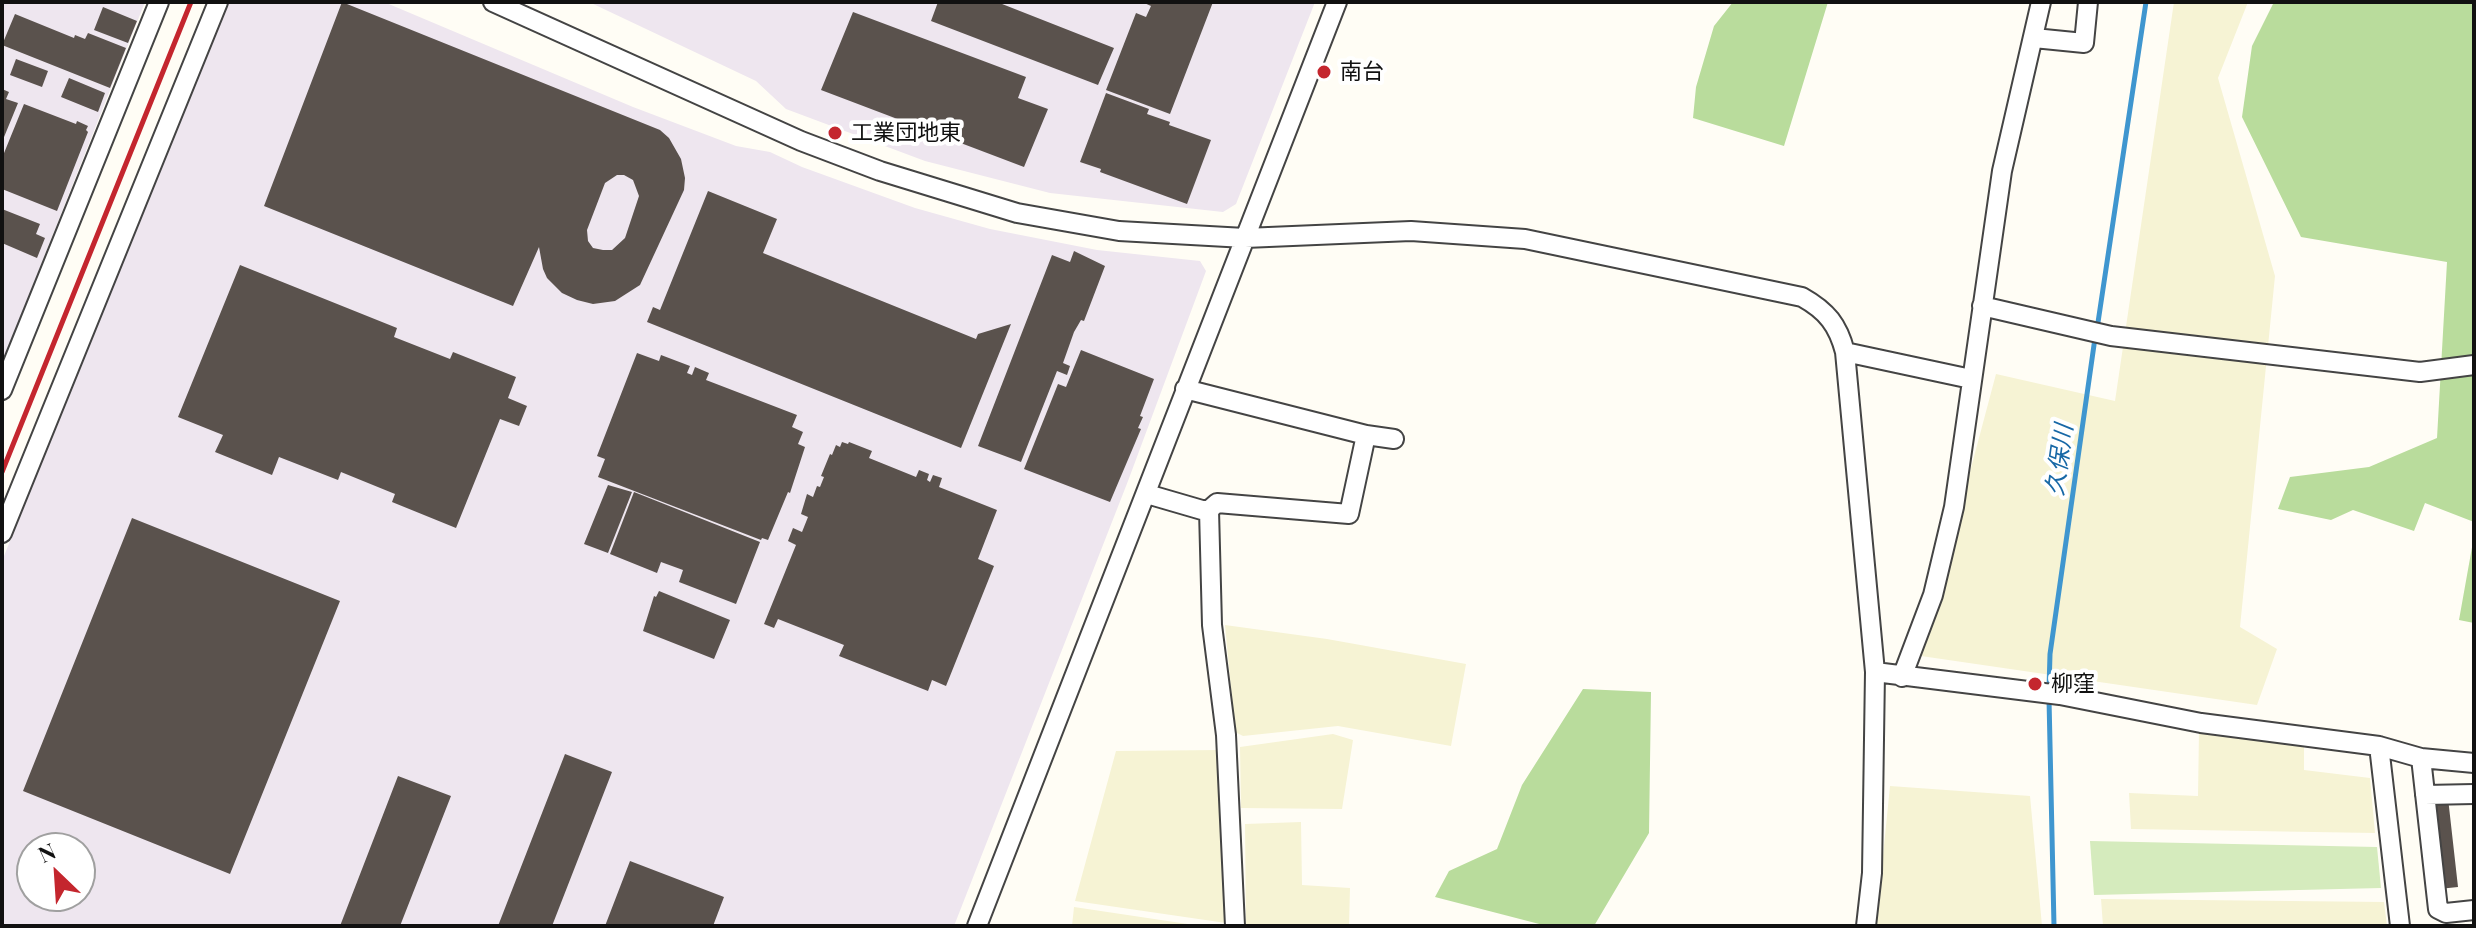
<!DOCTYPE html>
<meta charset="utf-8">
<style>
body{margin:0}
#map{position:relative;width:2476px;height:928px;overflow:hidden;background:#fffdf5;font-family:"Playfair Display",serif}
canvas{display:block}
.frame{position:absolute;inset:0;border:4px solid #111;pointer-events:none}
.north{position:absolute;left:16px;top:832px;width:80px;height:80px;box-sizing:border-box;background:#fff;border:2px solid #a0a0a0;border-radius:50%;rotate:335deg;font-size:22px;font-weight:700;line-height:32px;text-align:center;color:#111}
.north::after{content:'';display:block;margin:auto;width:28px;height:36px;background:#c4262e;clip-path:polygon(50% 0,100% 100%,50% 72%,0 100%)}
</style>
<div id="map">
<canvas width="2476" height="928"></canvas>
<div class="frame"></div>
<div class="north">N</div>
</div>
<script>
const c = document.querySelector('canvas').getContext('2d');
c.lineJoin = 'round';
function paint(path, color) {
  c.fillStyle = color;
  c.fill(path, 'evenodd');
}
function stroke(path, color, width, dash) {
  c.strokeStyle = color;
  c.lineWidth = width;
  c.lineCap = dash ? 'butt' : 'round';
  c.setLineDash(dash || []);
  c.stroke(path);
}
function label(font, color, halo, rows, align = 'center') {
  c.font = font + ' "Playfair Display","Noto Sans JP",serif';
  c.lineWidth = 8;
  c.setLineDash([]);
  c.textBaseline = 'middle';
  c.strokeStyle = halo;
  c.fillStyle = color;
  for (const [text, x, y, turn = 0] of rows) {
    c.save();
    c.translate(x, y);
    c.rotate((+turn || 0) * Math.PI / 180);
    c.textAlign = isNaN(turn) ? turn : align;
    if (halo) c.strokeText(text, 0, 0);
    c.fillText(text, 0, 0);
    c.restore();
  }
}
const industrial = new Path2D(`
 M 2,2 L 145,2 L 2,363 Z
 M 226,2 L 384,2 L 633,107 L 736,146 L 770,152 L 802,167 L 915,208 L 990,229 L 1097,250 L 1200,261 L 1206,271 L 1128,481 L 954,926 L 2,926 L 2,561 ZM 32,848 L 80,848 L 80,896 L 32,896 Z
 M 589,2 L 1315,2 L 1236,204 L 1223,212 L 1050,193 L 925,161 L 786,109 L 756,81 Z`);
const farmland = new Path2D(`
 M 2174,2 L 2248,2 L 2218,78 L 2275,276 L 2240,627 L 2277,649 L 2257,705 L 1921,656 L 1996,374 L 2115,401 Z
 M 1225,625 L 1327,639 L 1466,664 L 1451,746 L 1338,726 L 1243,736 L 1235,732 Z
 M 2199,731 L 2304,747 L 2304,770 L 2370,778 L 2375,833 L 2131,829 L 2129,793 L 2198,796 Z
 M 1333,734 L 1353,740 L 1342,809 L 1241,808 L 1240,747 Z
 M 1220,750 L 1226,923 L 1075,901 L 1116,751 Z
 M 1890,786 L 2030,796 L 2042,926 L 1876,926 Z
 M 1301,822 L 1302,885 L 1350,888 L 1349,926 L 1246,926 L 1245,824 Z
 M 2101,899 L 2384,902 L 2387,926 L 2103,926 Z
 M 1074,907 L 1201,926 L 1072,926 Z`);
const green = new Path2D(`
 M 2090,841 L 2377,847 L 2381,888 L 2094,895 Z`);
const forest = new Path2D(`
 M 1733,2 L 1828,2 L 1784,146 L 1693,118 L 1696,87 L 1714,26 Z
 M 2274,2 L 2474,2 L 2474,522 L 2425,503 L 2414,531 L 2353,510 L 2331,520 L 2278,509 L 2290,477 L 2369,467 L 2437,438 L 2447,262 L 2301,237 L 2242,117 L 2252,46 Z
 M 2474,536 L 2474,623 L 2459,620 Z
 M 1583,689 L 1651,692 L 1649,833 L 1594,926 L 1547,926 L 1435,897 L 1449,871 L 1497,849 L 1522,785 Z`);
const stream = new Path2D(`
 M 2097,329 L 2146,2
 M 2049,689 L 2050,654 L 2095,338
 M 2049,699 L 2054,926`);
const building = new Path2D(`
 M 342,2 L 660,130 L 669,138 L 681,159 L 685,178 L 684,190 L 640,285 L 615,301 L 593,304 L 577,300 L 562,293 L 547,278 L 543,269 L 539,247 L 513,306 L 264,206 ZM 617,175 L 624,175 L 633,180 L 639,196 L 625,238 L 612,250 L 603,250 L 593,248 L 588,241 L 587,230 L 605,183 Z
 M 938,2 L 997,2 L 1114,48 L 1098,85 L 931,21 Z
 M 1142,2 L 1213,2 L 1170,114 L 1106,90 L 1136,13 L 1146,17 L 1151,6 Z
 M 103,7 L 137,21 L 128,43 L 94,30 Z
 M 853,12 L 1026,77 L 1018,98 L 1048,109 L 1024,167 L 821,90 Z
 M 15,14 L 74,38 L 75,35 L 85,39 L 88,33 L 126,48 L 110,88 L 2,45 Z
 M 16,59 L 48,71 L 42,87 L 10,75 Z
 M 69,78 L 105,93 L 98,112 L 61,97 Z
 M 2,89 L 9,92 L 6,99 L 18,103 L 2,142 Z
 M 1106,93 L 1149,109 L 1147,114 L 1170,122 L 1169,125 L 1211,140 L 1187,204 L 1100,172 L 1101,169 L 1080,162 Z
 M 24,104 L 76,124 L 77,121 L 88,126 L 86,130 L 88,132 L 57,211 L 2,189 L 2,158 Z
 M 708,191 L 777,219 L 763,253 L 976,339 L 978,334 L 1011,324 L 961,448 L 647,322 L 653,307 L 660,310 Z
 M 2,209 L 40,224 L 36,234 L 45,238 L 37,258 L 2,243 Z
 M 1074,251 L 1105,266 L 1084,321 L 1081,320 L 1074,332 L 1063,363 L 1070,366 L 1067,375 L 1057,371 L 1021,462 L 978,446 L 1052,255 L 1070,262 Z
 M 240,265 L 397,328 L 394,337 L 450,359 L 453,352 L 516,377 L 508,398 L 527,406 L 519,426 L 500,419 L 456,528 L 392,502 L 395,494 L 341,472 L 338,480 L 279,457 L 272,475 L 215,452 L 223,435 L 178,417 Z
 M 1081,350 L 1154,379 L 1140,416 L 1143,417 L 1138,428 L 1141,429 L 1110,502 L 1024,469 L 1058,384 L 1066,387 Z
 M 637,353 L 659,361 L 661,355 L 690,366 L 687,373 L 692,375 L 695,367 L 709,373 L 706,380 L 797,415 L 792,427 L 803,432 L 798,444 L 805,447 L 790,493 L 788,492 L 768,540 L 762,538 L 761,540 L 598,477 L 605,459 L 597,456 Z
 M 842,442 L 848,444 L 849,442 L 872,451 L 869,458 L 916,477 L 919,470 L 929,474 L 927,480 L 930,482 L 933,475 L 942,478 L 939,487 L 997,510 L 978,559 L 994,566 L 946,686 L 932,680 L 928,691 L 839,656 L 844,645 L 778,619 L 774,628 L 764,624 L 796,545 L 788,541 L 793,528 L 802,532 L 808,517 L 801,514 L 807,494 L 813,497 L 817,486 L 820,487 L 824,477 L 821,476 L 830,454 L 832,455 L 836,445 L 840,447 Z
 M 608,485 L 632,492 L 608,553 L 584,544 Z
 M 634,492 L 760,542 L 736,604 L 679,582 L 683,570 L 661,562 L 657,573 L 610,554 Z
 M 132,518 L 340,601 L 230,874 L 23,791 Z
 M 659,591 L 730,620 L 714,659 L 643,631 L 654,596 L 656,597 Z
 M 565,754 L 612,772 L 552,926 L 498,926 Z
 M 398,776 L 451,796 L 400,926 L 340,926 Z
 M 2448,798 L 2458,887 L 2439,889 L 2429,800 Z
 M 630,861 L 724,897 L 713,926 L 605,926 Z`);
const minor = new Path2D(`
 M 493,2 L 801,141 L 880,171 L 1017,213 L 1119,231 L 1245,238 L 1411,231 L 1525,239 L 1802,297 C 1827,311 1838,325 1845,352 L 1875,672 L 1872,873 L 1866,926
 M 2034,38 L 2084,43 L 2088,2
 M 1982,306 L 2111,336 L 2420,372 L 2474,365
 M 1845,352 L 1971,379
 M 1185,389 L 1366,435 L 1394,439
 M 2,390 L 159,2
 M 1147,494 L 1202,510 L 1209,510 L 1212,625 L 1226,735 L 1235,926
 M 1209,510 L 1217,503 L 1349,514 L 1366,435
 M 2,533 L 218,2
 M 1875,672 L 2060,695 L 2201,723 L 2379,746 L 2421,758 L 2474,763
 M 1902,677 L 1933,595 L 1954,507 L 2002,171 L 2041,2
 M 2379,746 L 2400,926
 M 2421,758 L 2438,909 L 2446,913 L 2474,910
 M 2425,795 L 2474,794
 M 977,926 L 1337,2`);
const rail = new Path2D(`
 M 2,472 L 191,2`);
const markers = [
 [1324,72,8,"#c4262e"],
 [835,133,8,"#c4262e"],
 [2035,684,8,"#c4262e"]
];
const poiNames = [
 ["南台",1340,72],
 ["工業団地東",851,133],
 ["柳窪",2051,684]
];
const waterNames = [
 ["久保川",2060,460,-82]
];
paint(industrial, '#eee6ef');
paint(farmland, '#f6f3d4');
paint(green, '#d5ebbd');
paint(forest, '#b9dc9c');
stroke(stream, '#3f96cf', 5);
paint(building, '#5a524d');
stroke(minor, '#444', 22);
stroke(minor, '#fff', 18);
stroke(rail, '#c4262e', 5);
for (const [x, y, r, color] of markers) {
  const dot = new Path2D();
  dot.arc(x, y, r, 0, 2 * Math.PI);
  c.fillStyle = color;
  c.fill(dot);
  stroke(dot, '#fff', 3);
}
label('22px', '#111', '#fff', poiNames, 'left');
label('italic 24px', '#1768a6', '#fff', waterNames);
</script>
